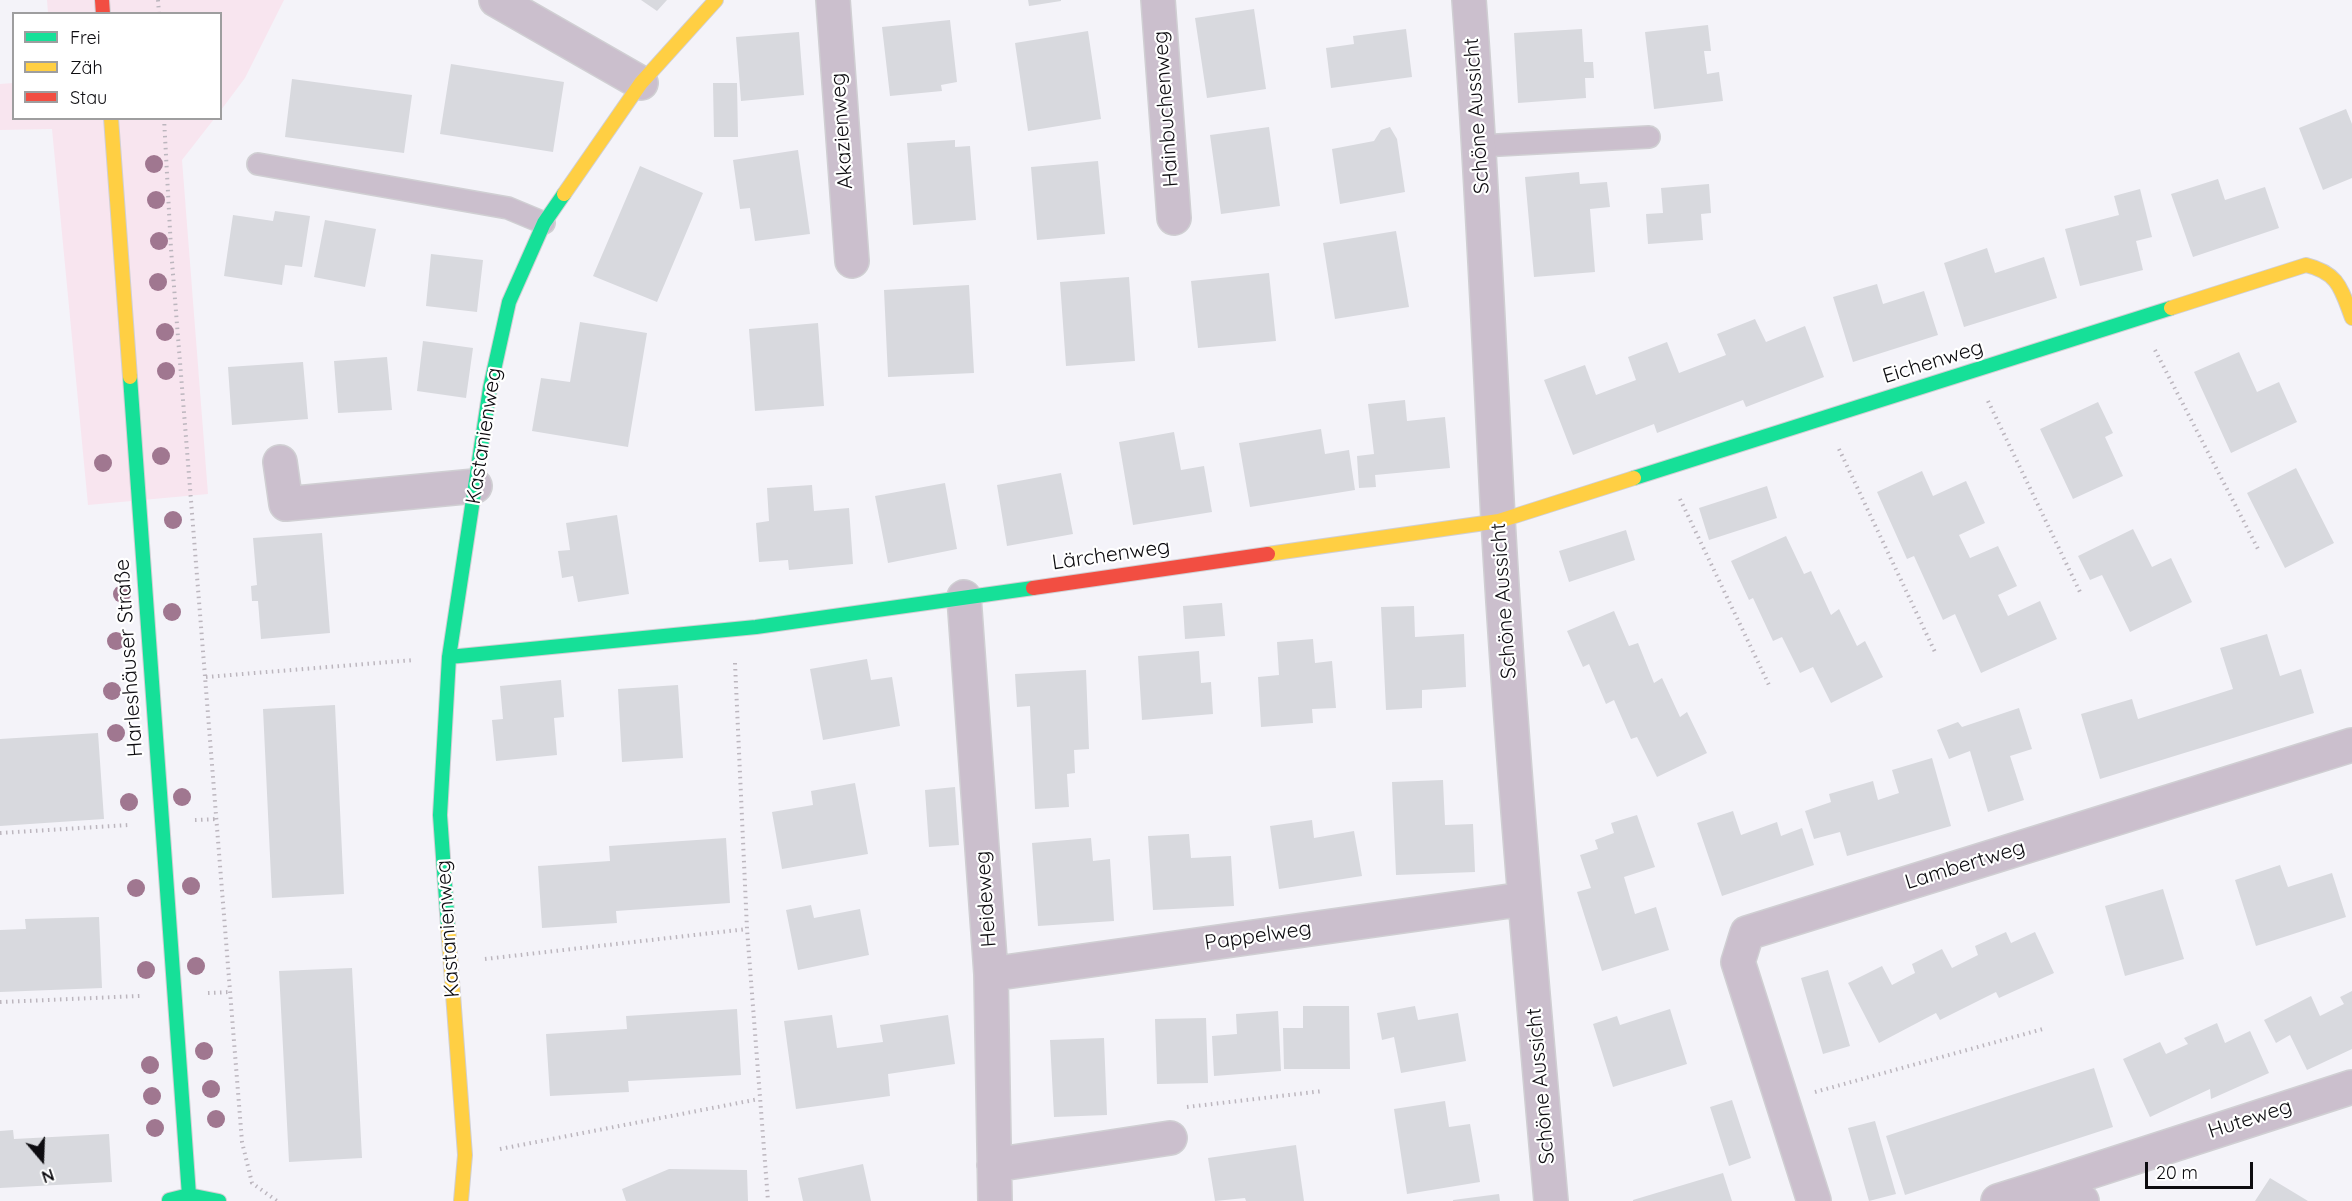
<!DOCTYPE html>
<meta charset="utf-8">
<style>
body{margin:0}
#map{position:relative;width:2352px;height:1201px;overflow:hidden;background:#f4f3f9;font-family:Quicksand,sans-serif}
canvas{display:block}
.legend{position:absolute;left:12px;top:12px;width:210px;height:108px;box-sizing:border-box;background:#fff;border:2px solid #9e9e9f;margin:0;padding:8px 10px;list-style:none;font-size:18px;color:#0d0c10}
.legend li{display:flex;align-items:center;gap:12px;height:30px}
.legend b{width:30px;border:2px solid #9e9e9f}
.north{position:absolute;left:12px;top:1129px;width:60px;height:60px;-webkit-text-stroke:4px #fff;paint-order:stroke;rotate:161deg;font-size:16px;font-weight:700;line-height:24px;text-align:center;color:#0d0c10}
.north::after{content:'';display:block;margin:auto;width:21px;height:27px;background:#0d0c10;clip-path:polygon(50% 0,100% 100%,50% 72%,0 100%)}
.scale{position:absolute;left:2145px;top:1162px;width:108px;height:27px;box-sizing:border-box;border:3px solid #0d0c10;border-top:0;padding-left:8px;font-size:18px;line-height:21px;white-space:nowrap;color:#0d0c10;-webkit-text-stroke:4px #fff;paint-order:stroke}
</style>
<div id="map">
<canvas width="2352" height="1201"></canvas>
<ul class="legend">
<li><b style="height:8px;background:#16e098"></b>Frei</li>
<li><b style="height:8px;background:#ffcf43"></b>Zäh</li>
<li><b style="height:8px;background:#f24e42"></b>Stau</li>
</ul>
<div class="north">N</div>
<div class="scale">20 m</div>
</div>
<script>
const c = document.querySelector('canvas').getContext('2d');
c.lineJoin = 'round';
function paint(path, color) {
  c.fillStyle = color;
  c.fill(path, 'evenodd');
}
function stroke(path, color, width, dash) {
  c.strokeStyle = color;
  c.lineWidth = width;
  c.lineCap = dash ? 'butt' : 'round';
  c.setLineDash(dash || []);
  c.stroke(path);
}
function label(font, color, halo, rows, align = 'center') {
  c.font = font + ' Quicksand,sans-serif';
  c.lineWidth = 4.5;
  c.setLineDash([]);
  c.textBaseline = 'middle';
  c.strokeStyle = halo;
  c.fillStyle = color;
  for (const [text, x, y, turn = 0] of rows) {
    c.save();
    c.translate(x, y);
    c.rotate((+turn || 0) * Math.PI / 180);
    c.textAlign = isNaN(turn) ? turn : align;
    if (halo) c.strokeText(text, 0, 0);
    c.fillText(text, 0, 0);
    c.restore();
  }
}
const green = new Path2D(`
 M 47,0 L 284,0 L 245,78 L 221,110 L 220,14 L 48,13 Z
 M 13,83 L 14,118 L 214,119 L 182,160 L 208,494 L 88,505 L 52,129 L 0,130 L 0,84 Z`);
const building = new Path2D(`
 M 641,0 L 667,0 L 657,11 Z
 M 1028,0 L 1061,0 L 1061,1 L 1029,6 Z
 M 1254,9 L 1266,89 L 1207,98 L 1195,18 Z
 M 950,20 L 957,82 L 941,85 L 942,91 L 890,96 L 882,27 Z
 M 1708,25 L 1711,51 L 1704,51 L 1707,74 L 1719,72 L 1723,101 L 1654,109 L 1645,32 Z
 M 1406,29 L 1412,77 L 1331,88 L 1326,48 L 1354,44 L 1353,36 Z
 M 1582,29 L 1584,62 L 1593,62 L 1594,78 L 1585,78 L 1586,98 L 1518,103 L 1514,33 Z
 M 1088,31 L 1101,119 L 1028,131 L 1015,43 Z
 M 799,32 L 804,95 L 741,101 L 736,37 Z
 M 451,64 L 564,82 L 553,152 L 440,134 Z
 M 292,79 L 412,95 L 404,153 L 285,137 Z
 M 713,83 L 737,83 L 738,137 L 714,137 Z
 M 2346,109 L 2352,124 L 2352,178 L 2323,190 L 2299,128 Z
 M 1269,127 L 1280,206 L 1221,214 L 1210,135 Z
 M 1390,127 L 1397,139 L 1405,192 L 1340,204 L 1332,149 L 1374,141 L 1381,130 Z
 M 955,140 L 955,147 L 970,146 L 976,220 L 913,225 L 907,143 Z
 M 798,150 L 810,234 L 755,241 L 750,208 L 740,209 L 733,160 Z
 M 1098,161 L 1105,234 L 1037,240 L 1031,167 Z
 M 640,166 L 703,193 L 657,302 L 593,276 Z
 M 1579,172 L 1580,184 L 1607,182 L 1610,207 L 1590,209 L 1595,272 L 1534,277 L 1525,177 Z
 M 2218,179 L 2225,200 L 2265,187 L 2279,228 L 2193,257 L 2171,194 Z
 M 1709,184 L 1711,213 L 1701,214 L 1703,240 L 1648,244 L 1646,214 L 1663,213 L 1661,188 Z
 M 2140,189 L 2152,237 L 2136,241 L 2143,270 L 2080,286 L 2065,229 L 2119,215 L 2114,196 Z
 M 275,211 L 310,216 L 302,267 L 285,265 L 282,285 L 224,276 L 233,215 L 273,221 Z
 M 325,220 L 376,229 L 365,287 L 314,277 Z
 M 1396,231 L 1409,307 L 1335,319 L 1323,243 Z
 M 1987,248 L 1995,273 L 2044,257 L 2057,298 L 1964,327 L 1944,263 Z
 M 431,254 L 483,260 L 477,312 L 426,306 Z
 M 1269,273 L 1276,341 L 1198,348 L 1191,281 Z
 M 1129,277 L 1135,361 L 1066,366 L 1060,282 Z
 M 1877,284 L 1883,304 L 1924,291 L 1938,335 L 1853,362 L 1833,297 Z
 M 969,285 L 974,373 L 888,377 L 884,290 Z
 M 1755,319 L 1766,342 L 1805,326 L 1824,377 L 1746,407 L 1743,400 L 1657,433 L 1654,424 L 1573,455 L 1544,380 L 1585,365 L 1596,395 L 1636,380 L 1628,357 L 1667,342 L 1679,373 L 1726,355 L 1717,334 Z
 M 580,322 L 647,333 L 628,447 L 532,431 L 541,378 L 570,382 Z
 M 818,323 L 824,406 L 755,411 L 749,329 Z
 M 423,341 L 473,348 L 466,398 L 417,391 Z
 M 2239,352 L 2257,392 L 2279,382 L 2297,422 L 2231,453 L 2194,372 Z
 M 387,357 L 392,410 L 338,413 L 334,361 Z
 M 303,362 L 308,419 L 232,425 L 228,367 Z
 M 1405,400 L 1407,421 L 1445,417 L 1450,468 L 1375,475 L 1376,487 L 1359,488 L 1357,456 L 1374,454 L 1368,404 Z
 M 2098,402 L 2113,433 L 2105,437 L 2123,476 L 2073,499 L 2040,429 Z
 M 1321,429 L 1325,454 L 1349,450 L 1355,490 L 1250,507 L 1239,443 Z
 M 1174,432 L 1181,470 L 1204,466 L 1212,512 L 1133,525 L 1119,442 Z
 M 2296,468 L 2334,543 L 2285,568 L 2247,493 Z
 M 1922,471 L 1933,496 L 1966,481 L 1985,523 L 1959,535 L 1970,558 L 1998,546 L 2017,586 L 1998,595 L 2008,616 L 2040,601 L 2057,639 L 1981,673 L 1955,614 L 1943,620 L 1914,556 L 1907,559 L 1877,492 Z
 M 1061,473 L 1073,534 L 1007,546 L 997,485 Z
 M 945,483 L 957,549 L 888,563 L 875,496 Z
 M 812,485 L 814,511 L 849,508 L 853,564 L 789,570 L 788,560 L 759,562 L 756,523 L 769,521 L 767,488 Z
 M 1767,486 L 1777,518 L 1709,540 L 1699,508 Z
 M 617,515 L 629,594 L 578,602 L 573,576 L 562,578 L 558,551 L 570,550 L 566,523 Z
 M 2133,529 L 2152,567 L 2171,558 L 2192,602 L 2130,632 L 2102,575 L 2090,580 L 2078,556 Z
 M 1626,530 L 1635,560 L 1569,582 L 1559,551 Z
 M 322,533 L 330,633 L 261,639 L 258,601 L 252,601 L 251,586 L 257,585 L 253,538 Z
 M 1786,536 L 1804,574 L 1811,571 L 1831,615 L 1839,609 L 1857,646 L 1865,641 L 1883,677 L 1831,703 L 1813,667 L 1800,673 L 1782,637 L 1773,641 L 1753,598 L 1749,600 L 1731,561 Z
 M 1222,603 L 1225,636 L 1185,639 L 1183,606 Z
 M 1414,606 L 1415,637 L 1464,634 L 1466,687 L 1422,690 L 1422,708 L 1386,710 L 1381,607 Z
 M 1614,611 L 1629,646 L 1638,643 L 1654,683 L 1662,678 L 1680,717 L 1687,712 L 1707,753 L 1657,777 L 1637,737 L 1631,739 L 1614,700 L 1606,704 L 1589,664 L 1583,667 L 1567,631 Z
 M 2267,634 L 2280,676 L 2301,669 L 2314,713 L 2100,779 L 2081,714 L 2132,699 L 2138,719 L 2233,689 L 2220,648 Z
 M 1313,639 L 1315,663 L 1332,661 L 1336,708 L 1312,709 L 1313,723 L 1261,727 L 1258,677 L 1279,675 L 1277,642 Z
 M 1199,651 L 1201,683 L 1211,682 L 1213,714 L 1142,720 L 1138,656 Z
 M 867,659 L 871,680 L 892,677 L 900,726 L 823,740 L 810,669 Z
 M 1086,670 L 1089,749 L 1074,750 L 1075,773 L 1067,774 L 1069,807 L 1035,809 L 1030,706 L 1017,707 L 1015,674 Z
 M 561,680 L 564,717 L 554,718 L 557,755 L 496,761 L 492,720 L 503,719 L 500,686 Z
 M 678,685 L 683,758 L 622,762 L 618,689 Z
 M 335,705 L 344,894 L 272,898 L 263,709 Z
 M 2019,708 L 2032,749 L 2010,756 L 2024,800 L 1988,812 L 1970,751 L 1949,759 L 1937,730 L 1958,722 L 1962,727 Z
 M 98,733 L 104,819 L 0,826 L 0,739 Z
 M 1932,758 L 1951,826 L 1847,856 L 1840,832 L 1814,839 L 1805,811 L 1831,802 L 1829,794 L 1873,781 L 1878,800 L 1899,793 L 1892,770 Z
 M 1443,780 L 1445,825 L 1473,824 L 1475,872 L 1396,875 L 1392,782 Z
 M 855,783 L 868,854 L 782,869 L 772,812 L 813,805 L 811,791 Z
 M 955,787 L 959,845 L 929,847 L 925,790 Z
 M 1733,811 L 1741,835 L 1777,822 L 1781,836 L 1802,828 L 1814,865 L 1722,896 L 1697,823 Z
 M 1637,815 L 1655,867 L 1624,877 L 1635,914 L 1656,907 L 1669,950 L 1602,971 L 1577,892 L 1591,888 L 1580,855 L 1598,849 L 1595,840 L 1614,833 L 1611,823 Z
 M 1312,820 L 1314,838 L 1354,831 L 1362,876 L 1279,889 L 1270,826 Z
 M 1189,834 L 1191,858 L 1231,856 L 1234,906 L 1153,910 L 1148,836 Z
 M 726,838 L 730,903 L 616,911 L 617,923 L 542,928 L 538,866 L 610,861 L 609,846 Z
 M 1091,838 L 1093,861 L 1110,859 L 1114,921 L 1038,926 L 1032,843 Z
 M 2280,865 L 2288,887 L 2332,873 L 2346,917 L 2256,946 L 2235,880 Z
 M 2163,889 L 2184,959 L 2125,976 L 2105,906 Z
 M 811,905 L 814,918 L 860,909 L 869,955 L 798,970 L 786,910 Z
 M 99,917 L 102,988 L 0,992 L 0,930 L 26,929 L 25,919 Z
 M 2006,932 L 2011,943 L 2035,932 L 2054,973 L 1999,998 L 1996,992 L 1940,1020 L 1936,1013 L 1879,1043 L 1848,983 L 1882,966 L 1892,985 L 1915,973 L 1912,964 L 1942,949 L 1952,968 L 1978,955 L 1975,946 Z
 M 352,968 L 362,1158 L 289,1162 L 279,971 Z
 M 1828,970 L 1850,1046 L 1823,1054 L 1801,978 Z
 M 2352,991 L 2352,1049 L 2307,1070 L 2290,1035 L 2276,1043 L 2264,1020 L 2311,996 L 2320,1016 L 2344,1004 L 2340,997 Z
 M 1303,1006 L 1349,1006 L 1350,1069 L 1284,1069 L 1283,1028 L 1303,1028 Z
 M 1415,1006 L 1418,1020 L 1458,1013 L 1466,1061 L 1401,1073 L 1394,1037 L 1382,1040 L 1377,1013 Z
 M 737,1009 L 741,1075 L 628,1081 L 629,1092 L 550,1096 L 546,1034 L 627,1029 L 626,1016 Z
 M 1670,1009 L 1687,1064 L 1613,1087 L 1593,1024 L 1617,1016 L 1620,1025 Z
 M 1278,1011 L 1281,1071 L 1214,1076 L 1212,1036 L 1237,1034 L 1236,1014 Z
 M 832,1015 L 837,1048 L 883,1042 L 880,1025 L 948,1015 L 955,1064 L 888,1074 L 890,1096 L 796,1109 L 784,1021 Z
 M 1206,1018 L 1208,1083 L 1157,1084 L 1155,1019 Z
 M 2217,1023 L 2225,1043 L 2250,1031 L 2269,1073 L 2211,1099 L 2210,1089 L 2150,1117 L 2123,1059 L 2160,1042 L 2166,1054 L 2188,1044 L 2184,1038 Z
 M 1104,1038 L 1107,1115 L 1054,1117 L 1050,1040 Z
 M 2094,1068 L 2113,1127 L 1905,1195 L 1886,1136 Z
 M 1732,1100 L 1751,1158 L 1729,1166 L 1710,1107 Z
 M 1445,1101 L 1449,1127 L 1470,1124 L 1480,1182 L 1407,1194 L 1394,1109 Z
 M 1875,1121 L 1896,1194 L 1869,1201 L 1848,1128 Z
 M 13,1130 L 14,1139 L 109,1134 L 112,1182 L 0,1188 L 0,1131 Z
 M 1296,1145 L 1304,1201 L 1246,1201 L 1245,1198 L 1215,1201 L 1208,1158 Z
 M 863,1164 L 871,1201 L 803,1201 L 798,1178 Z
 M 669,1169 L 747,1170 L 748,1201 L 626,1201 L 622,1189 Z
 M 1723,1173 L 1732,1201 L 1633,1201 L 1633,1200 Z
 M 2270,1178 L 2308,1201 L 2255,1201 Z
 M 1499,1194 L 1500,1201 L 1453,1201 L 1453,1200 Z`);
const path = new Path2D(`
 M 158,0 L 159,14
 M 164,118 L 171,249 L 242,1142 L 252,1183 L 277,1201
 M 2155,350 L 2258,549
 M 1988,401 L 2080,592
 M 1839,449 L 1935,652
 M 1680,499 L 1769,685
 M 735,663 L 747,929 L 768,1201
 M 206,677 L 414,660
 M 195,820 L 217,819
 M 0,833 L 128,825
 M 485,959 L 747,929
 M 208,993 L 230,992
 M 0,1002 L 140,996
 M 1815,1092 L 2043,1029
 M 1187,1107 L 1323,1091
 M 500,1149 L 759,1099`);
const lane = new Path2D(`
 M 1480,146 L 1649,137
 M 258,164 L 508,208 L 544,223`);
const street = new Path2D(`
 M 496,0 L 641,83
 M 833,0 L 852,261
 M 1158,0 L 1174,218
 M 1469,0 C 1482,173 1489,346 1498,519 C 1511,747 1531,974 1551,1201
 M 280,462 L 286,504 L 475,486
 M 964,597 L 991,974 L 995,1201
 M 991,974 L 1524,899
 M 994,1165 L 1170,1138
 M 2046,1186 L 2352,1087
 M 1814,1201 L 1738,962 L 1747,933 L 2352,745
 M 1998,1201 L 2046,1186 L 2082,1201`);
const fast = new Path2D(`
 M 130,377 L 189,1195
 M 1634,478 L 2171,308
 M 449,657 L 756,627 L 1033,588
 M 448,927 L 440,815 L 449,657 L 490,388 L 509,302 L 544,223 L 564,194
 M 169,1200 L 189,1195 L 219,1201`);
const slow = new Path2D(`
 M 111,118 L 130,377
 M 564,194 L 641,83 L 716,0
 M 2171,308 L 2306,265 C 2339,273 2341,289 2352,318
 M 1268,554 L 1499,521 L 1634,478
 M 448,927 L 465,1155 L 461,1201`);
const jam = new Path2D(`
 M 102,0 L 103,14
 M 1033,588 L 1268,554`);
const trees = [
 [154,164],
 [156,200],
 [159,241],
 [158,282],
 [165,332],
 [166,371],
 [161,456],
 [103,463],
 [173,520],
 [122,594],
 [172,612],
 [116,641],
 [112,691],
 [116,733],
 [182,797],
 [129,802],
 [191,886],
 [136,888],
 [196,966],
 [146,970],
 [204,1051],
 [150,1065],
 [211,1089],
 [152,1096],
 [216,1119],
 [155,1128]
];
const streetNames = [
 ["Hainbuchenweg",1166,109,-94],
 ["Schöne Aussicht",1477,116,-94],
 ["Akazienweg",842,131,-94],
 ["Eichenweg",1933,362,-17],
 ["Kastanienweg",484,436,-81],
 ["Lärchenweg",1111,555,-8],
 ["Schöne Aussicht",1504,601,-94],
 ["Harleshäuser Straße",129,658,-94],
 ["Lambertweg",1965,865,-17],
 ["Heideweg",986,899,-94],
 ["Kastanienweg",448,929,-94],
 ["Pappelweg",1258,936,-8],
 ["Schöne Aussicht",1541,1086,-95],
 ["Huteweg",2250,1119,-18]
];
paint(green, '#f8e5ef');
paint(building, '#d8d9de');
stroke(lane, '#d0cfd3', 24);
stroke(street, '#d0cfd3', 36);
stroke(fast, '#d0cfd3', 16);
stroke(slow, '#d0cfd3', 16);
stroke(jam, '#d0cfd3', 16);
stroke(path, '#bcb6be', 4, [1.5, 4.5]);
stroke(lane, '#cbbfcd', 21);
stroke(street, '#cbbfcd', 33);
stroke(fast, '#16e098', 14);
stroke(slow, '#ffcf43', 14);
stroke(jam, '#f24e42', 14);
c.fillStyle = '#a07790';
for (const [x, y] of trees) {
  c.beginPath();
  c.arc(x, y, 9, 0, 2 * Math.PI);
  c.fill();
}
label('21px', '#0d0c10', '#fff', streetNames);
</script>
